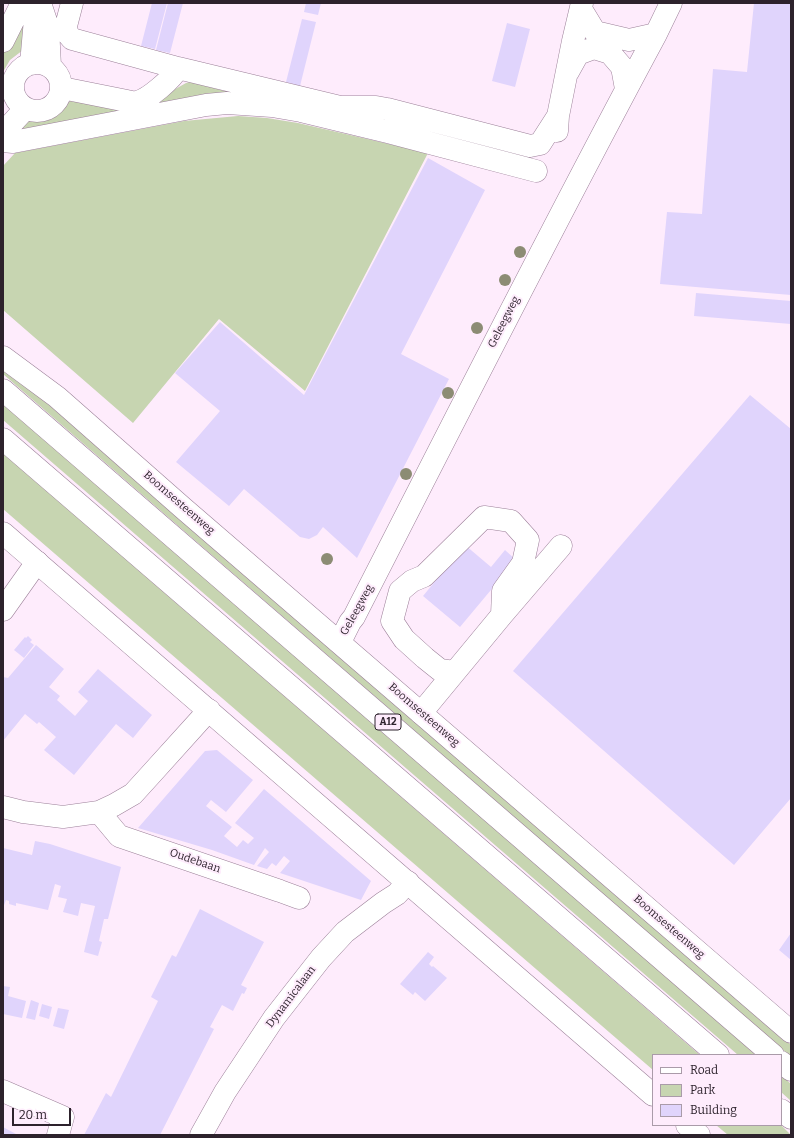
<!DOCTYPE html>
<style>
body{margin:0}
#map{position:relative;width:794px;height:1138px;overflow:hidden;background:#feecfc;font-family:Bitter,serif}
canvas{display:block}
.frame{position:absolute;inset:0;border:4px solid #2d222c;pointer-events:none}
.legend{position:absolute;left:652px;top:1054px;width:130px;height:72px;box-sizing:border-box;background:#feecfc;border:1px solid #aa9ba9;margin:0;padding:5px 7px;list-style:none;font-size:12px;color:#2d222c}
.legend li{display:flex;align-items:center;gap:8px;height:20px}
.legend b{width:20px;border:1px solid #aa9ba9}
.scale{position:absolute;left:12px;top:1108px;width:59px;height:18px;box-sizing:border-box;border:2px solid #2d222c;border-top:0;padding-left:5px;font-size:12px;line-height:14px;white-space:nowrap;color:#2d222c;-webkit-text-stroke:3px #feecfc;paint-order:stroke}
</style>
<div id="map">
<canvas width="794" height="1138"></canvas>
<div class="frame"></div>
<ul class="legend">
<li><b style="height:5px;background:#fff"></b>Road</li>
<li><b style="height:11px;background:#c7d5b1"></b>Park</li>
<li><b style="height:11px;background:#e0d4fc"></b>Building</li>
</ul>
<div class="scale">20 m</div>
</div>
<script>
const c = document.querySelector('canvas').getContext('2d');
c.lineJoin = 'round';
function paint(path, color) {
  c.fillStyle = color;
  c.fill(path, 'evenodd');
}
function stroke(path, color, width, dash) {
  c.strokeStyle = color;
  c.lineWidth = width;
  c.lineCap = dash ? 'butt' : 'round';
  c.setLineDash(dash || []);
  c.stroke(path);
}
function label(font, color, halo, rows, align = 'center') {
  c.font = font + ' Bitter,serif';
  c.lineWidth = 4;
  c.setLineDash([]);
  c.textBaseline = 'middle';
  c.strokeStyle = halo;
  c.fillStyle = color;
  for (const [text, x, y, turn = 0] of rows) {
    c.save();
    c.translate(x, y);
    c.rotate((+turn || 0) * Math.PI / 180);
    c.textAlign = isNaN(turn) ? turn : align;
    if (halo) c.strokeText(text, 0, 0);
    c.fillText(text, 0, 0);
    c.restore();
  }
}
const green = new Path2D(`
 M 27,3 L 23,50 L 10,60 L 3,72 L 3,50 Z
 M 190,82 L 261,100 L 14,135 L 26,120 C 50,119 53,118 70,101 L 140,109 L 186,83 Z
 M 238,116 L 267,118 L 298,123 L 428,153 L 305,391 L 219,319 L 133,423 L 3,310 L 3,166 L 15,153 L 184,121 Z
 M 3,365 L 791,1045 L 791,1057 L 3,374 Z
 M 3,402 L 758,1055 L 738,1055 L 3,420 Z
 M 3,453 L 700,1055 L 653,1055 L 653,1070 L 3,509 Z
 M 781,1075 L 791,1084 L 791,1101 L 781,1092 Z
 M 716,1125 L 781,1125 L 791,1135 L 728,1135 Z`);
const building = new Path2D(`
 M 152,3 L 167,3 L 155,49 L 141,46 Z
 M 168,3 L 183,3 L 170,53 L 156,50 Z
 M 306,3 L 321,3 L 318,15 L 304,12 Z
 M 754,3 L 791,3 L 791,295 L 660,284 L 667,212 L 702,214 L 713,69 L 747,72 Z
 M 302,19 L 316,22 L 300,86 L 286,82 Z
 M 507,23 L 530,29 L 515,87 L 492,81 Z
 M 428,158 L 485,190 L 401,354 L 449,379 L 357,558 L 323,527 L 317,535 L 309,539 L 300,537 L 244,489 L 229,506 L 176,462 L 220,411 L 175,373 L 220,322 L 304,395 Z
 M 696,293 L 791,301 L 791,324 L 694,316 Z
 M 750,395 L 791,429 L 791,798 L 734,865 L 513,671 Z
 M 465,545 L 491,567 L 505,550 L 516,560 L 460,627 L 423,596 Z
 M 28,636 L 32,640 L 30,642 L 34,645 L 24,658 L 14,650 L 25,637 L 26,638 Z
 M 36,645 L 64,669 L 49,687 L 60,696 L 57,700 L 75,716 L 88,701 L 78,692 L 98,669 L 152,715 L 133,738 L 116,724 L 74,775 L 44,750 L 56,737 L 39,722 L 37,724 L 25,714 L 3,741 L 3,677 L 8,678 Z
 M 217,750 L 253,780 L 226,812 L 211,800 L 206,806 L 232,827 L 224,836 L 237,847 L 243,840 L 248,844 L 254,838 L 235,823 L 264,789 L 371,881 L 361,900 L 280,873 L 290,861 L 284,856 L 276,866 L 272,863 L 267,869 L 257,866 L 269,852 L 265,848 L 254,865 L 212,850 L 138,828 L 205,751 Z
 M 35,841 L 50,844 L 121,867 L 108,919 L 104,919 L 99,941 L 102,942 L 98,956 L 84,952 L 95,906 L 81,903 L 78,916 L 63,912 L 67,899 L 58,897 L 61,886 L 55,884 L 48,910 L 16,903 L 16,906 L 9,904 L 9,901 L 6,900 L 3,908 L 3,848 L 32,855 Z
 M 200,909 L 264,942 L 241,985 L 247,988 L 244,994 L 242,993 L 233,1011 L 222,1005 L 210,1027 L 214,1029 L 160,1135 L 84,1135 L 106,1093 L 111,1097 L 158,1001 L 151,997 L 172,955 L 176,957 Z
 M 791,933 L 791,960 L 779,950 Z
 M 428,952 L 434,957 L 429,964 L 432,967 L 433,966 L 447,978 L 425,1001 L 415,992 L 413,995 L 400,984 Z
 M 3,986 L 10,987 L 8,996 L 26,1001 L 22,1018 L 3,1014 Z
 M 31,1000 L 39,1003 L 35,1020 L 26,1018 Z
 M 42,1004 L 52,1007 L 49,1019 L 39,1016 Z
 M 58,1008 L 69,1010 L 64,1029 L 53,1026 Z
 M 3,1127 L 16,1134 L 16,1135 L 3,1135 Z`);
const minor = new Path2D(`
 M 40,3 L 48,27 L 50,66
 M 72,3 L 66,26 L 67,33 L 72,39 L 178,68 L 340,107 L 376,107 L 387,109 L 530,146 L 540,144 L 558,116
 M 581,9 L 595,32 L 629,40 L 656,34
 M 3,41 L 22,3
 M13 87a24 24 0 1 1 48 0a24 24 0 1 1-48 0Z
 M 31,64 L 36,8
 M 568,72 L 578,54 L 594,48 L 610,53 L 622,67 L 626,89
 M 62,88 L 127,101 C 130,102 133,103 137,102 C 149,99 172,79 178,68
 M 557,131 L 558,116 L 573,41 L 582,3
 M 3,133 L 25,109
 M 3,141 L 13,142 L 206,105 L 227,103 L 272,106 L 301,111 L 388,132 L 536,171
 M 3,610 L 37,562
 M 340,642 L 350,622 L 354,617 C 454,422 552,227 656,34 L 671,3
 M 454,672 L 440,670 L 425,658 L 404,639 L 392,621 L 400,591 L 412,581 L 424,576 L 484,517 L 511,521 L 528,540 L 523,563 L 503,591 L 502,615
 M 421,713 L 502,615 L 561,546
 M 3,807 L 23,812 L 63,817 L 99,812 L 114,805 L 133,794 L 153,772 L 209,710
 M 99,812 L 119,836 L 280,891 L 299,898
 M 3,1091 L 63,1117 L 58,1135
 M 201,1135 L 225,1092 L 274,1018 L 321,958 L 345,932 L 383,903 L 397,894 L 408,882`);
const major = new Path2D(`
 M 3,357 L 57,397 L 183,508 L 791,1032
 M 3,533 L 653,1095
 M 687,1125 L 699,1135`);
const highway = new Path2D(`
 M 3,390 L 773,1055
 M 3,439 L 718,1055
 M 781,1062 L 791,1070
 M 781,1110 L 791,1118`);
const trees = [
 [520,252],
 [505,280],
 [477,328],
 [448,393],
 [406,474],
 [327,559]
];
const shields = [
 [388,722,26]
];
const shieldNames = [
 ["A12",388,722]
];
const streetNames = [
 ["Geleegweg",504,322,-63],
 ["Boomsesteenweg",179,503,41],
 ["Geleegweg",357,610,-61],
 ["Boomsesteenweg",424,715,41],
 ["Oudebaan",195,861,19],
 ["Boomsesteenweg",669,927,41],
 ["Dynamicalaan",291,997,-53]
];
paint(green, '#c7d5b1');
paint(building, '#e0d4fc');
stroke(minor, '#9c8099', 23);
stroke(major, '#9c8099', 23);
stroke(highway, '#9c8099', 23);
stroke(minor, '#fff', 22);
stroke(major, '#fff', 22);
stroke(highway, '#fff', 22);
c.fillStyle = '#8c8c74';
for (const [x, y] of trees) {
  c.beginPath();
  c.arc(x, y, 6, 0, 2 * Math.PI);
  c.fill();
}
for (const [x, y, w] of shields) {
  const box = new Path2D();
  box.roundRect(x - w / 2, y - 8, w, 16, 3);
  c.fillStyle = '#feecfc';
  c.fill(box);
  stroke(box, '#2d222c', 1);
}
label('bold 10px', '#2d222c', null, shieldNames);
label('11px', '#2d222c', '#feecfc', streetNames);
</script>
